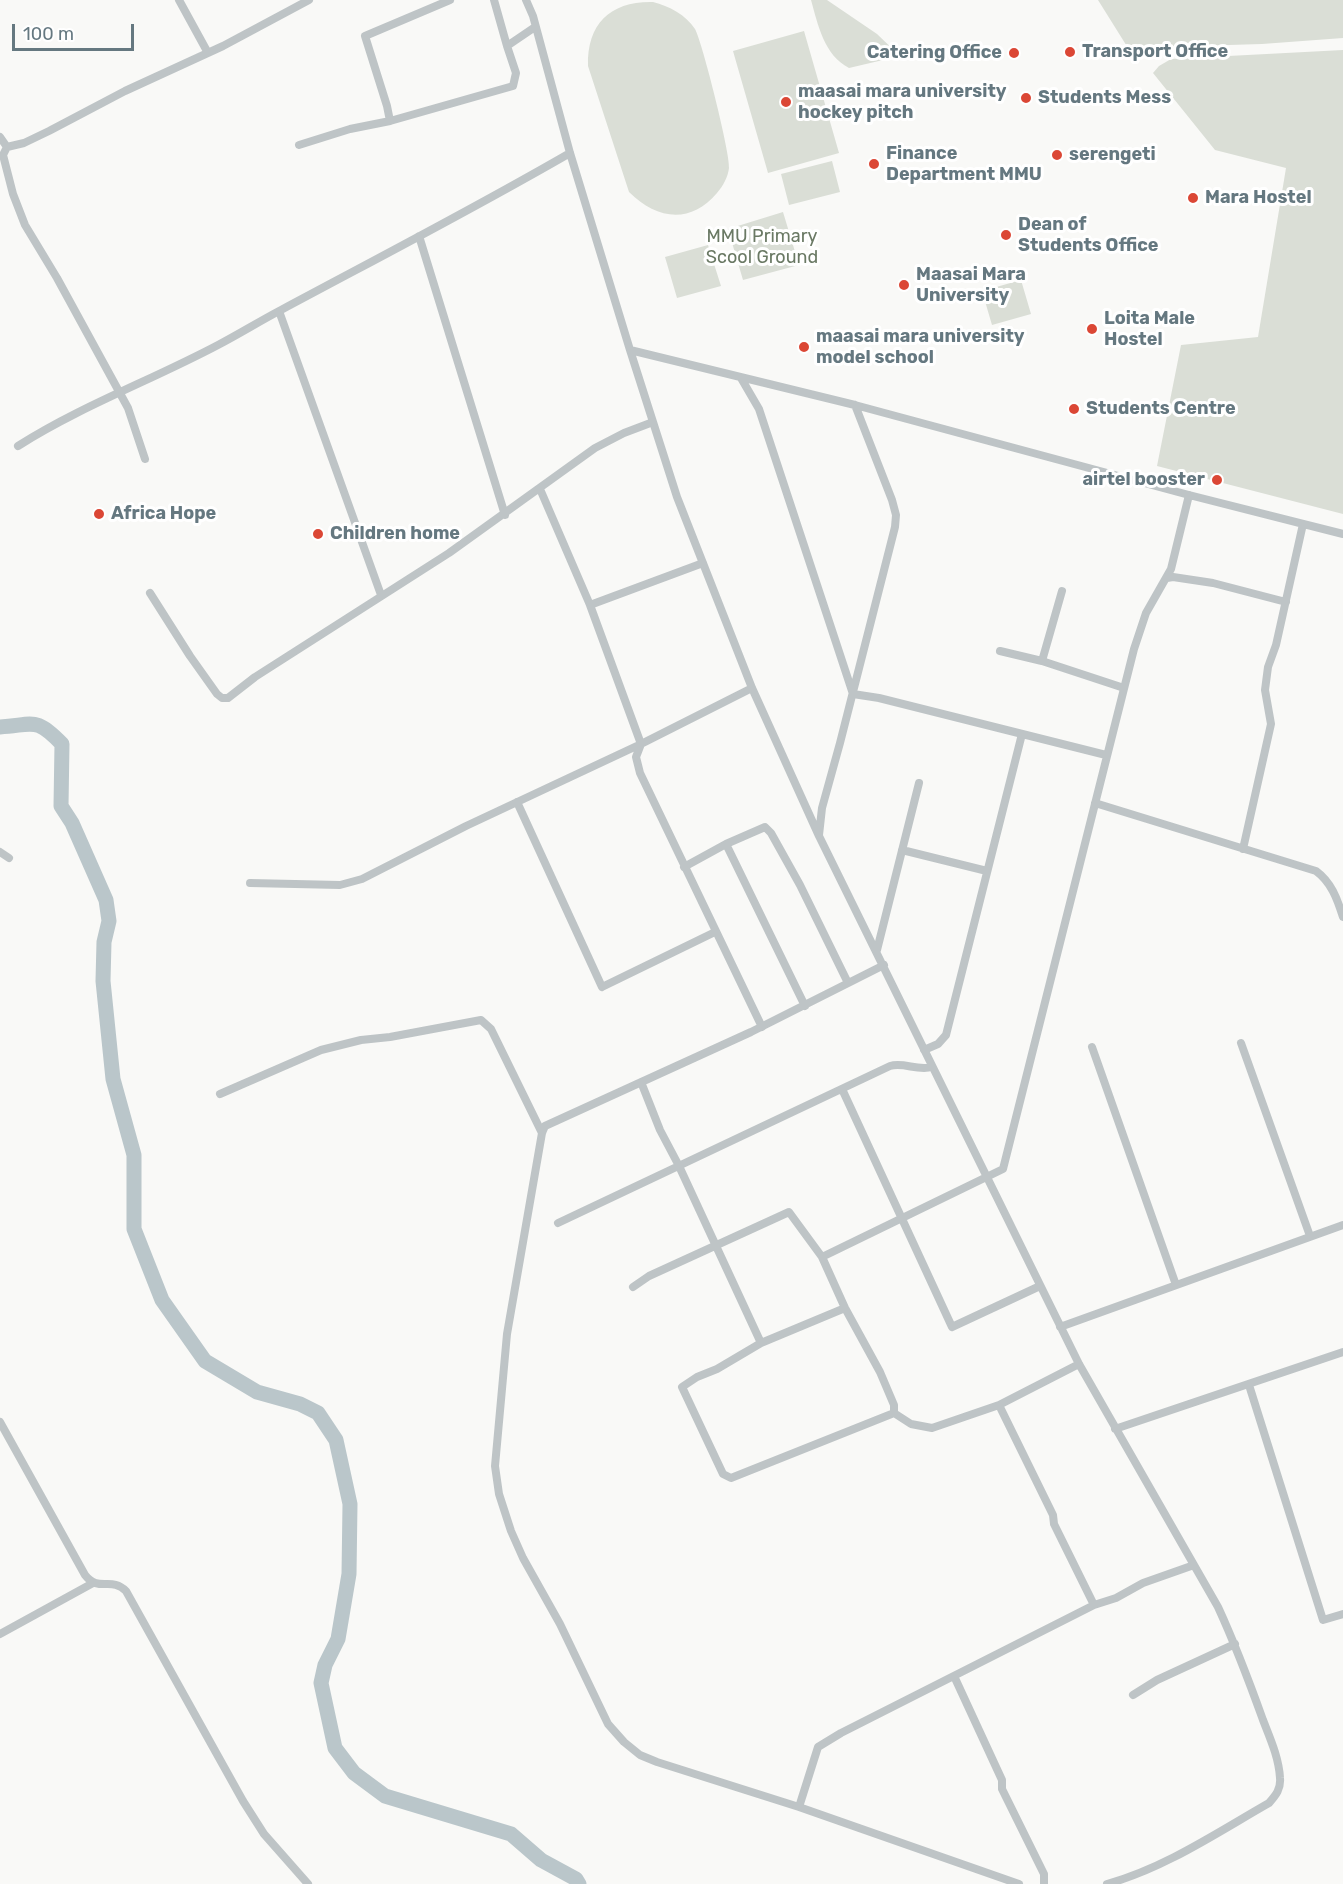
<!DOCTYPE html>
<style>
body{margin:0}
#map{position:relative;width:1343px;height:1884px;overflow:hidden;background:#f9f9f7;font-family:Rubik,sans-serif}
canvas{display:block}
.scale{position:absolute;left:12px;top:24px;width:122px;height:27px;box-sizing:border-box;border:3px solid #657880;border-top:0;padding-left:8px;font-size:18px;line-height:21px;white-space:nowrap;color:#657880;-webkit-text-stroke:4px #fff;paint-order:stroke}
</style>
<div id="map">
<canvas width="1343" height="1884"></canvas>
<div class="scale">100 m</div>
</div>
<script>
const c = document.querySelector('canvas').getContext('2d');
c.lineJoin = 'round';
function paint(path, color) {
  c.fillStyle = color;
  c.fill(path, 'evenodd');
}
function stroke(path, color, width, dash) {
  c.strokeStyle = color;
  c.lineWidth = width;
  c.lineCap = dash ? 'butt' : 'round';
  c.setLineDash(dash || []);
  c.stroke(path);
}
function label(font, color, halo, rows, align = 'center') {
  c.font = font + ' Rubik,sans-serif';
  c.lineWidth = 6;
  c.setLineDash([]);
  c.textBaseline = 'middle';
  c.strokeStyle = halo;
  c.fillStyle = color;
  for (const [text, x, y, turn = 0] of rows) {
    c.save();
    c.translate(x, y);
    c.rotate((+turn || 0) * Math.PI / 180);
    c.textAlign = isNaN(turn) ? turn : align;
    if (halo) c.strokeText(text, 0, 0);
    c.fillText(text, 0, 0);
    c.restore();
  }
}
const green = new Path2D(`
 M 811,0 L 827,0 L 877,34 L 900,56 L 849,68 C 824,55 818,25 811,0 Z
 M 1098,0 L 1343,0 L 1343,38 L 1262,44 L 1128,48 Z
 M 653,2 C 669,6 686,15 695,29 C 702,41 731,156 729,168 C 728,177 723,186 717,193 C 690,225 656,219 629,192 L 588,66 C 587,23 611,1 653,2 Z
 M 804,31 L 839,153 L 768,173 L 733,51 Z
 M 1343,50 L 1343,514 L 1157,466 L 1181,345 L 1258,337 L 1286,168 L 1215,150 L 1153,73 L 1159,66 L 1171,59 Z
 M 832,161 L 840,192 L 789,205 L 781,174 Z
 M 783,212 L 799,265 L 743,280 L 728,229 Z
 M 708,245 L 721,286 L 677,298 L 665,257 Z
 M 1021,280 L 1031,314 L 992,325 L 982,291 Z`);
const river = new Path2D(`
 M 0,727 C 34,725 35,716 62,744 L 61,806 L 72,823 L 106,900 L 109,921 L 104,942 L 103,981 L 113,1079 L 134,1155 L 134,1229 L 162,1300 L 205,1361 L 257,1392 L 300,1404 L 318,1413 L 336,1440 L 350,1504 L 349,1574 L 338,1639 L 325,1665 L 321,1683 L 335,1748 L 354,1773 L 385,1796 L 511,1834 L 541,1860 L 576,1879 L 579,1884`);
const street = new Path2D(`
 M 179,0 L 208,53
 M 494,0 L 507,46 L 535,27
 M 526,0 L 533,16 L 570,153 L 630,350 L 855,405 L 1189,495 L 1343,534
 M 390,121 L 513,86 L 516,73 L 507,46
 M 0,137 L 7,147
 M 299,145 L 350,129 L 390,121 L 387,106 L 365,36 L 450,0
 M 7,147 L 3,155 L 13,194 L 25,225 L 57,278 L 128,408 L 145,459
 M 7,147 L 24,143 L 49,131 L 125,91 L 223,46 L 309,0
 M 419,236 L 505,515
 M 279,311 L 381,595
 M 630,350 L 677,497 L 752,688 L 819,836 L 1079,1364 L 1218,1607 C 1235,1644 1249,1681 1263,1720 C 1270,1738 1279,1758 1280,1778 C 1281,1789 1276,1795 1269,1803 C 1218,1832 1165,1868 1107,1884
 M 741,378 L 759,409 L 853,694 L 879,698 L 1106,755
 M 18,446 C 81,406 152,380 218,345 C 239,334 260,321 281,310 C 378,258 475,208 570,153
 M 540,489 L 590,605 L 641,744 L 636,757 L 640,773 L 762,1027
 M 1167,578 L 1173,577 L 1213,583 L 1286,602
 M 150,593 L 190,656 L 217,694 L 222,698 L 228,698 L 255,677 L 449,553 L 595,448 L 624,433 L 653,422
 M 590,605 L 703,563
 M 1000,651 L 1042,661 L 1124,688
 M 1042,661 L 1062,591
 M 517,802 L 602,987 L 715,932
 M 1095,803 L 1316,871 C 1331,882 1337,898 1343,917
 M 819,835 L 822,808 L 840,743 L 895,527 L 896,515 L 892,500 L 855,405
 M 726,844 L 805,1006
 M 1243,849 L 1271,724 L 1265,690 L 1268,667 L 1276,645 L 1303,524
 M 902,850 L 987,871
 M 0,852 L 9,858
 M 684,867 L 726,844 L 765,827 L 771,833 L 800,885 L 848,983
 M 250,883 L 340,885 L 362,879 L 466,826 L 641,744 L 752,688
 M 877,950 L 919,783
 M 884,965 L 751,1032 L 545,1126 L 542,1133 L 507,1334 L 495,1466 L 499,1494 L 511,1531 L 523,1558 L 560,1624 L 608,1724 L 624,1742 L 640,1755 L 657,1762 L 799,1807 L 1019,1884
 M 1241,1043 L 1310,1236
 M 1092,1047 L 1176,1285
 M 924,1050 L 938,1044 L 946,1035 L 1022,734
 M 641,1082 L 660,1130 L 679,1166 L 761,1343
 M 842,1089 L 952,1327 L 1040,1286
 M 220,1094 L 321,1050 L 361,1040 L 390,1037 L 481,1020 L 491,1029 L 542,1133
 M 558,1223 L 890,1066 C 904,1062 917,1071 932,1067
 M 822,1257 L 1003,1169 L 1134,649 L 1146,613 L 1171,569 L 1189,495
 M 633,1287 L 649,1276 L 789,1212 L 822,1257 L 845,1308 L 880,1372 L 894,1405 L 894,1413
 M 845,1308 L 761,1343 L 717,1369 L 697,1377 L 682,1387 L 723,1474 L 731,1478 L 894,1413
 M 1060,1327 L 1343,1225
 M 1249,1385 L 1323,1620 L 1343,1614
 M 999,1405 L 1053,1515 L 1054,1524 L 1094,1605
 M 894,1413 L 911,1424 L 932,1428 L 999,1405 L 1079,1364
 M 0,1422 L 85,1575 C 99,1593 111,1576 126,1591 L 243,1801 L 264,1834 L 308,1884
 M 1115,1429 L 1343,1352
 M 0,1634 L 93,1583
 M 954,1676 L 1002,1780 L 1002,1789 L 1044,1874 L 1044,1884
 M 1133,1695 L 1157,1680 L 1235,1644
 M 799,1807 L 818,1747 L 841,1733 L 1094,1605 L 1116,1598 L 1143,1583 L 1194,1565`);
const markers = [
 [1070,52,6,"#db4735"],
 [1014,53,6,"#db4735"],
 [1026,98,6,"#db4735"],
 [786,102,6,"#db4735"],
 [1057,155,6,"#db4735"],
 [874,164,6,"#db4735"],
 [1193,198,6,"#db4735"],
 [1006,235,6,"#db4735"],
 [904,285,6,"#db4735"],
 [1092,329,6,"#db4735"],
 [804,347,6,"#db4735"],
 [1074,409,6,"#db4735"],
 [1217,480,6,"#db4735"],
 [99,514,6,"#db4735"],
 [318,534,6,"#db4735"]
];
const poiNames = [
 ["Transport Office",1082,52],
 ["Catering Office",1002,53,"right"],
 ["maasai mara university",798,92],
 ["hockey pitch",798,113],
 ["Students Mess",1038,98],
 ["Finance",886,154],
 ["Department MMU",886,175],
 ["serengeti",1069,155],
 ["Mara Hostel",1205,198],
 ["Dean of",1018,225],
 ["Students Office",1018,246],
 ["Maasai Mara",916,275],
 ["University",916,296],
 ["Loita Male",1104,319],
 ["Hostel",1104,340],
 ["maasai mara university",816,337],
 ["model school",816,358],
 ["Students Centre",1086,409],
 ["airtel booster",1205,480,"right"],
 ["Africa Hope",111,514],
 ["Children home",330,534]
];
const parkNames = [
 ["MMU Primary",762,237],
 ["Scool Ground",762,258]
];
paint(green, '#daded6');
stroke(river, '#bac6ca', 15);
stroke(street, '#bec4c6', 8);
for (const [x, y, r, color] of markers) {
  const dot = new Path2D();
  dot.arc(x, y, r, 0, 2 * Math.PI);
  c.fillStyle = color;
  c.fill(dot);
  stroke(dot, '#fff', 2);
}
label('bold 18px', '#657880', '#fff', poiNames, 'left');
label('18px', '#6a7964', '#fff', parkNames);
</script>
